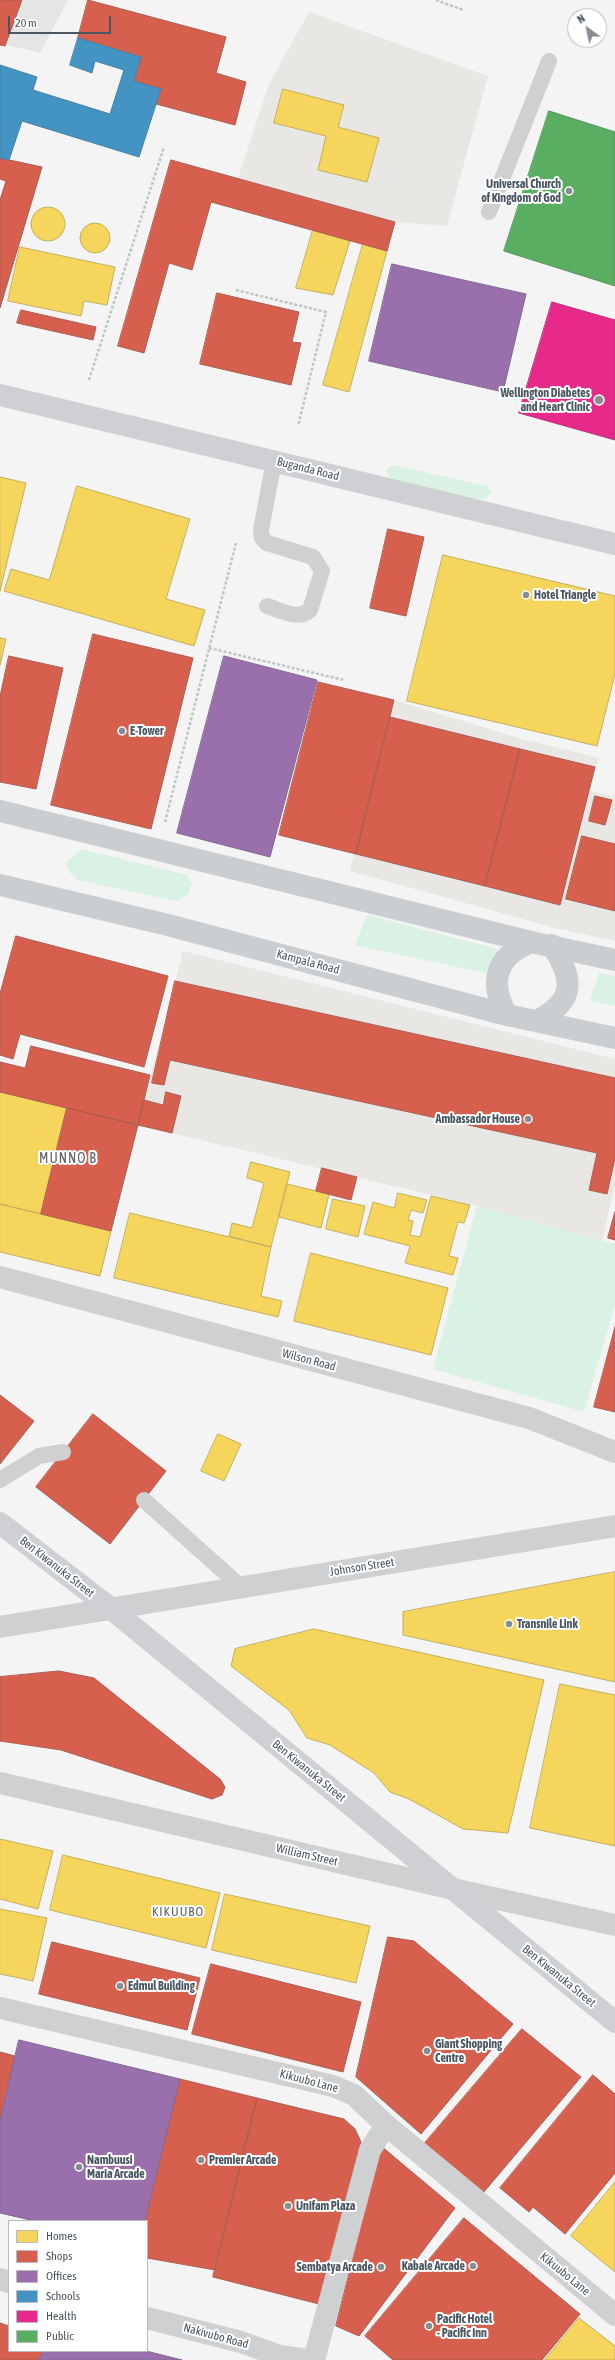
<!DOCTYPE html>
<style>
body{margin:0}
#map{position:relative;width:615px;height:2360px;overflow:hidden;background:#f4f4f4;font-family:"Asap Condensed",sans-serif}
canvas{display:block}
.legend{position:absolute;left:8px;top:2220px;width:140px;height:132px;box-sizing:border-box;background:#fff;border:1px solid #b7bbc0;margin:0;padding:5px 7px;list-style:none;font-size:12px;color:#4a5661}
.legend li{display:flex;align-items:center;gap:8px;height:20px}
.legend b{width:20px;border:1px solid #b7bbc0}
.north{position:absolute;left:567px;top:8px;width:40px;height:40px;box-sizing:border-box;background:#fff;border:1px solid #b7bbc0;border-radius:50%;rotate:327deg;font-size:11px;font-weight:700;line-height:16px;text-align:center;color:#4a5661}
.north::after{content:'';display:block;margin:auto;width:14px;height:18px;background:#868d94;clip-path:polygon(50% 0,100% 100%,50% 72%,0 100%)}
.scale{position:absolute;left:8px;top:16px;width:103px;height:18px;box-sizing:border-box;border:2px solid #4a5661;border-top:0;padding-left:5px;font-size:12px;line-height:14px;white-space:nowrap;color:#4a5661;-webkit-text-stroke:3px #fff;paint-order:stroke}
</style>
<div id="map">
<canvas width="615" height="2360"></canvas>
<ul class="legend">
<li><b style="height:11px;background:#f6d55c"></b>Homes</li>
<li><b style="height:11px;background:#d6604d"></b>Shops</li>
<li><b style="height:11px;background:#9970ab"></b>Offices</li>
<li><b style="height:11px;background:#4393c3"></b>Schools</li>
<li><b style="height:11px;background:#e7298a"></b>Health</li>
<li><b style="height:11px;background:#5aae61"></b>Public</li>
</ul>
<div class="north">N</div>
<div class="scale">20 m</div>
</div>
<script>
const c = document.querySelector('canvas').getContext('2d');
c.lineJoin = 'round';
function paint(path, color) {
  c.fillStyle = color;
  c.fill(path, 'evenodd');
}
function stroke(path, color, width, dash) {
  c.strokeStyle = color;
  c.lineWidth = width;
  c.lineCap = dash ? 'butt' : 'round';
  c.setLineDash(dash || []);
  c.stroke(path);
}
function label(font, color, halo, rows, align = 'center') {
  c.font = font + ' "Asap Condensed",sans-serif';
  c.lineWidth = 4;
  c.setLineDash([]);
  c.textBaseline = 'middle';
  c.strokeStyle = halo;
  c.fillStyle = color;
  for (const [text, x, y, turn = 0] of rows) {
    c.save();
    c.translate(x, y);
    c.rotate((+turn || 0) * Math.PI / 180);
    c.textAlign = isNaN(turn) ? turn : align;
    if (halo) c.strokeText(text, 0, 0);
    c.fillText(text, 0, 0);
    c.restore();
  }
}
const commercial = new Path2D(`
 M 309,12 L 488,76 L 447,226 L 395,222 L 238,178 L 269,84 Z
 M 394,700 L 522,739 L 599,758 L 589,790 L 615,797 L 615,941 L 555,928 L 350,871 Z
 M 183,951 L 615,1059 L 615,1185 L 602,1241 L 477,1206 L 138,1125 Z`);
const education = new Path2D(`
 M 0,0 L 68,0 L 40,53 L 0,43 Z`);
const green = new Path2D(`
 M 393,465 L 487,486 L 492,493 L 488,497 L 477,500 L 391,481 L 386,470 Z
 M 81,849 L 187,875 L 192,884 L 188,894 L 176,901 L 78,880 L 69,872 L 66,863 Z
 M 367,915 L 498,949 L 489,974 L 355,945 Z
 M 599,973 L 615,976 L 615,1006 L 590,1001 Z
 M 477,1206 L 615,1244 L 615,1304 L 584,1412 L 433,1369 Z`);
const homes = new Path2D(`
 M 283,89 L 344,105 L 338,127 L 379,138 L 367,182 L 318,170 L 326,136 L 274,123 Z
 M31 224a17 17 0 1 1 34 0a17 17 0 1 1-34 0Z
 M80 238a15 15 0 1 1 30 0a15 15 0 1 1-30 0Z
 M 313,230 L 350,241 L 333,295 L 296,288 Z
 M 363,244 L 387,251 L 349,392 L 323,385 Z
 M 20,247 L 115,267 L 107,305 L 84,301 L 81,316 L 8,301 Z
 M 0,477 L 26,483 L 0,591 Z
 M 77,486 L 190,519 L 166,599 L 205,610 L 194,646 L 4,591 L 11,569 L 49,580 Z
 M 443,555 L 615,596 L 615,674 L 597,746 L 407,701 Z
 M 0,638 L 6,639 L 0,665 Z
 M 0,1092 L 67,1108 L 41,1214 L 0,1204 Z
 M 251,1162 L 290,1172 L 271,1247 L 229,1236 L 232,1223 L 252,1228 L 264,1183 L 247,1178 Z
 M 287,1184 L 329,1194 L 321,1228 L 279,1217 Z
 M 398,1193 L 427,1200 L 423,1213 L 411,1210 L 408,1220 L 413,1221 L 410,1235 L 420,1237 L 431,1196 L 470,1205 L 464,1223 L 458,1222 L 449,1256 L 458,1258 L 453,1275 L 405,1263 L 410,1246 L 364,1234 L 373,1202 L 394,1208 Z
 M 333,1199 L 365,1206 L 358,1237 L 326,1229 Z
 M 0,1204 L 111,1231 L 100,1276 L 0,1252 Z
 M 130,1213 L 271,1247 L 261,1296 L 282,1301 L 278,1317 L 114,1278 Z
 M 311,1253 L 448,1288 L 431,1355 L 294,1321 Z
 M 218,1434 L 241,1444 L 224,1481 L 201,1471 Z
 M 615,1572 L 615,1682 L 403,1635 L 403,1612 Z
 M 314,1629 L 544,1680 L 508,1833 L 463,1829 L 409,1799 L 390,1792 L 374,1773 L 330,1745 L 307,1738 L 289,1710 L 231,1666 L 235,1649 Z
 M 560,1684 L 615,1695 L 615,1846 L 530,1828 Z
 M 0,1839 L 53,1851 L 38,1909 L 0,1899 Z
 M 63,1855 L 220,1893 L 206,1948 L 50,1910 Z
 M 225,1894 L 370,1926 L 356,1983 L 212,1950 Z
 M 0,1909 L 47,1918 L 33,1981 L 0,1974 Z
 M 615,2182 L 615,2272 L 571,2236 Z
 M 579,2318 L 615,2346 L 615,2360 L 545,2360 Z`);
const shops = new Path2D(`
 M 0,0 L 22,0 L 5,46 L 0,45 Z
 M 88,0 L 226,37 L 216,73 L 246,82 L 235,125 L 156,104 L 161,89 L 134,81 L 141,57 L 78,38 Z
 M 0,158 L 42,167 L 0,308 L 0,200 L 6,181 L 0,179 Z
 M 171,160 L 395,222 L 387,251 L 211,202 L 192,270 L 169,263 L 144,353 L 118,346 Z
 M 217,293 L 299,312 L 292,342 L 301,343 L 291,385 L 200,364 Z
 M 21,310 L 96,327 L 93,340 L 17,323 Z
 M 388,529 L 424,537 L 406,616 L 370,608 Z
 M 93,634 L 193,658 L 151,829 L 51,805 Z
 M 9,656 L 63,668 L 36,789 L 0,782 L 0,697 Z
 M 318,682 L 394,700 L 356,854 L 279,835 Z
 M 390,717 L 520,749 L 485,886 L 356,854 Z
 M 520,749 L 595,767 L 560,905 L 485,886 Z
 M 595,796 L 612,800 L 605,825 L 589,821 Z
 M 582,836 L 615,844 L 615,911 L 566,899 Z
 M 16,936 L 168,976 L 144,1067 L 20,1034 L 13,1059 L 0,1055 L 0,994 Z
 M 175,981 L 615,1078 L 615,1158 L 607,1194 L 589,1190 L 597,1153 L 170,1060 L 164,1085 L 152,1083 Z
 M 31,1046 L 150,1075 L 138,1125 L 0,1092 L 0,1062 L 25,1068 Z
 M 166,1092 L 181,1096 L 172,1133 L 138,1125 L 144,1100 L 163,1105 Z
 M 67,1108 L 138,1125 L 111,1231 L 41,1214 Z
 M 322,1168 L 357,1177 L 351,1200 L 316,1191 Z
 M 615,1212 L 615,1240 L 608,1238 Z
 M 615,1327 L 615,1412 L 594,1407 Z
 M 0,1395 L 34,1421 L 0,1464 Z
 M 93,1414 L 166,1471 L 110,1544 L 36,1487 Z
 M 59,1671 L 94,1678 L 220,1779 L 225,1787 L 222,1795 L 212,1799 L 61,1750 L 0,1741 L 0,1677 Z
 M 388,1937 L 414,1941 L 513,2024 L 421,2134 L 356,2077 Z
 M 52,1942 L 200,1978 L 187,2030 L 39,1994 Z
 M 211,1964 L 361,2002 L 343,2072 L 192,2034 Z
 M 522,2029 L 581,2077 L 483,2193 L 424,2144 Z
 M 0,2052 L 15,2056 L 0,2121 Z
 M 593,2075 L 615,2094 L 615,2173 L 565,2234 L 533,2207 L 529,2212 L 500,2188 Z
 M 180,2079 L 257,2098 L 215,2270 L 147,2258 L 147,2221 L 145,2221 Z
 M 257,2098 L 344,2119 L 355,2129 L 361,2142 L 319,2304 L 213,2277 Z
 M 381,2146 L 455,2208 L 359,2336 L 336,2326 Z
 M 464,2218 L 580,2314 L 542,2360 L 393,2360 L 365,2336 Z
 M 0,2323 L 9,2326 L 9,2351 L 43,2351 L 39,2360 L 0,2360 Z`);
const offices = new Path2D(`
 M 392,264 L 526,294 L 503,392 L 369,361 Z
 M 224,656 L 317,680 L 270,857 L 177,833 Z
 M 19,2040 L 180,2079 L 145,2221 L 35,2221 L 0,2213 L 0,2121 Z
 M 44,2351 L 146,2351 L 182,2360 L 39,2360 Z`);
const schools = new Path2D(`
 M 78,38 L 141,57 L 134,81 L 161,89 L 139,157 L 22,121 L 9,160 L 0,158 L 0,65 L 37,77 L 33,90 L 110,114 L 124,70 L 95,61 L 92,73 L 70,65 Z`);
const health = new Path2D(`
 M 552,302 L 615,320 L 615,440 L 519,413 Z`);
const public = new Path2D(`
 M 549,111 L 615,132 L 615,286 L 504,251 Z`);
const path = new Path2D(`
 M 436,0 L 463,10
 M 236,290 L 326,312 L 298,426
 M 89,380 L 164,147
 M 209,648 L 344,680
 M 165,822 L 236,543`);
const lane = new Path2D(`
 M 489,212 L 549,61
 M 267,606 C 280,610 299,621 310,610 L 322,571 L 313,557 L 267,543 L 262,538 L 261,530 L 274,461
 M 0,1480 L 39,1456 L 63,1452
 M 144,1500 L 240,1586`);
const street = new Path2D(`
 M 0,1277 L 529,1418 L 615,1452
 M 0,1627 L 615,1526
 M 0,1783 L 453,1889 L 615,1925
 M 0,2008 L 333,2086 L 354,2095 L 386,2125 L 615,2315
 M 0,2279 L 9,2282
 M 147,2318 L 241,2342 L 280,2356 L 308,2360
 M 314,2360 L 370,2150 L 386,2125`);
const secondary = new Path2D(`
 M 0,395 L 615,544
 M 0,1523 L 109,1607 L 615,2022`);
const primary = new Path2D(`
 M 0,811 L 531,942 L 615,960
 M 0,885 L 168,925 L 507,1015 L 615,1038
 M 507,1015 C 488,982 496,956 531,942
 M 537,1021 C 576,1000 574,980 552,945`);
const markers = [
 [569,191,4,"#868d94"],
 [599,400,5,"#868d94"],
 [526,595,4,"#868d94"],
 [122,731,4,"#868d94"],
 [528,1119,4,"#868d94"],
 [509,1624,4,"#868d94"],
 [120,1986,4,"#868d94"],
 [427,2051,4,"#868d94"],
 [201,2160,4,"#868d94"],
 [79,2167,4,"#868d94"],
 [288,2206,4,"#868d94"],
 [473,2266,4,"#868d94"],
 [381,2267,4,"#868d94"],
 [429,2326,4,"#868d94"]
];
const poiNames = [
 ["Universal Church",561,184,"right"],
 ["of Kingdom of God",561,198,"right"],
 ["Wellington Diabetes",590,393,"right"],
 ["and Heart Clinic",590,407,"right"],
 ["Hotel Triangle",534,595],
 ["E-Tower",130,731],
 ["Ambassador House",520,1119,"right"],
 ["Transnile Link",517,1624],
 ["Edmul Building",128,1986],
 ["Giant Shopping",435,2044],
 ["Centre",435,2058],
 ["Nambuusi",87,2160],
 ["Maria Arcade",87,2174],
 ["Premier Arcade",209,2160],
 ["Unifam Plaza",296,2206],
 ["Kabale Arcade",465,2266,"right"],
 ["Sembatya Arcade",373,2267,"right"],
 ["Pacific Hotel",437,2319],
 ["- Pacific Inn",437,2333]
];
const streetNames = [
 ["Buganda Road",308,469,14],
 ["Kampala Road",308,962,15],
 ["Wilson Road",309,1360,15],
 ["Ben Kiwanuka Street",57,1567,38],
 ["Johnson Street",362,1567,-9],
 ["Ben Kiwanuka Street",309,1771,39],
 ["William Street",307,1855,13],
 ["Ben Kiwanuka Street",559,1976,39],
 ["Kikuubo Lane",309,2081,15],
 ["Kikuubo Lane",565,2274,39],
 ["Nakivubo Road",216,2336,15]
];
const neighbourhoodNames = [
 ["KIKUUBO",178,1912]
];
const quarterNames = [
 ["MUNNO B",68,1159]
];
paint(commercial, '#e8e7e3');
paint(education, '#e6e5e6');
paint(green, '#d9f2e3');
paint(homes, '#f6d55c');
stroke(homes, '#c2af5e', 1);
paint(shops, '#d6604d');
stroke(shops, '#ac5d53', 1);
paint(offices, '#9970ab');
stroke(offices, '#816895', 1);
paint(schools, '#4393c3');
stroke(schools, '#4581a6', 1);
paint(health, '#e7298a');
stroke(health, '#b8367e', 1);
paint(public, '#5aae61');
stroke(public, '#559461', 1);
stroke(path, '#bcc7c4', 2.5, [3, 2]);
stroke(lane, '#ced0d2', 16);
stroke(street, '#ced0d2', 22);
stroke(secondary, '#ced0d4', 22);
stroke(primary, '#caced1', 22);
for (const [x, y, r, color] of markers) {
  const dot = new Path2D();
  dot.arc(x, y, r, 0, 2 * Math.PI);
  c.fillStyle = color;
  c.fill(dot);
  stroke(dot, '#fff', 1.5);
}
label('bold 12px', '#4a5661', '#fff', poiNames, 'left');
label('12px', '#4a5661', '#fff', streetNames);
c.letterSpacing = '1px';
label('13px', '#5f6368', '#fff', neighbourhoodNames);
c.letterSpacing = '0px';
c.letterSpacing = '1px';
label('14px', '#5f6368', '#fff', quarterNames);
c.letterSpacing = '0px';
</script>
